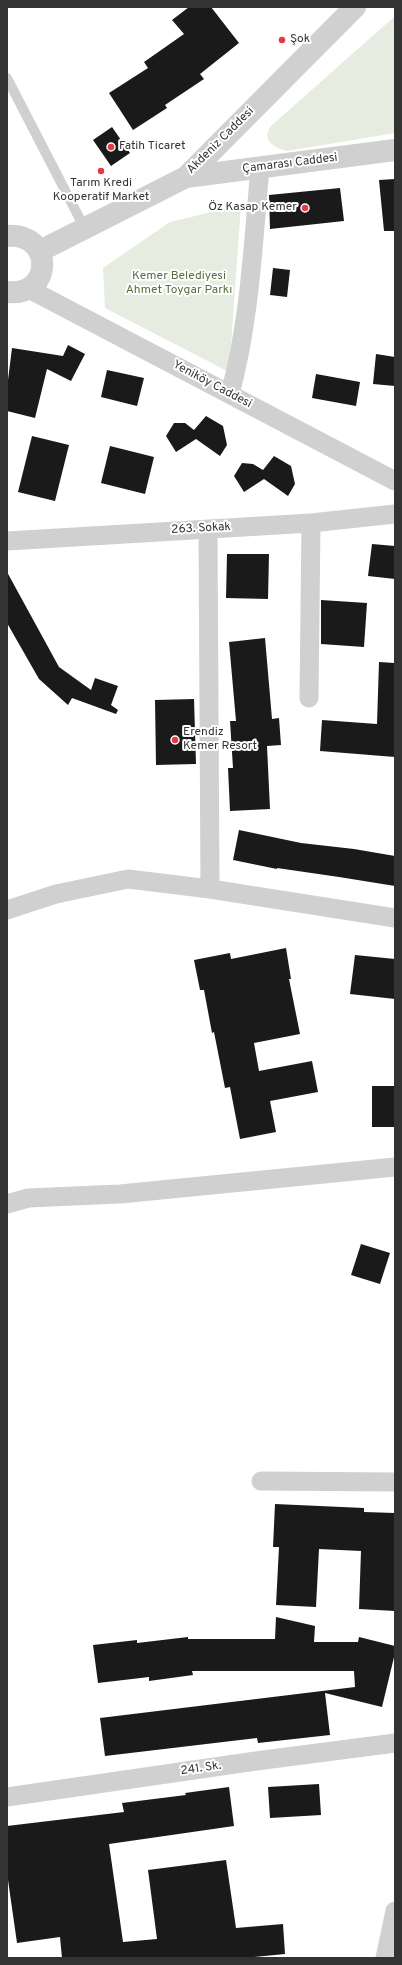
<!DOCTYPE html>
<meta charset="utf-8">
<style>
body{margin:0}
#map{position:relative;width:402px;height:1965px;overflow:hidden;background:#fff;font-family:Overpass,sans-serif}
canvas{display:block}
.frame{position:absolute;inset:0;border:8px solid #333;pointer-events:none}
</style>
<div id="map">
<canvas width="402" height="1965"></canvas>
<div class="frame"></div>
</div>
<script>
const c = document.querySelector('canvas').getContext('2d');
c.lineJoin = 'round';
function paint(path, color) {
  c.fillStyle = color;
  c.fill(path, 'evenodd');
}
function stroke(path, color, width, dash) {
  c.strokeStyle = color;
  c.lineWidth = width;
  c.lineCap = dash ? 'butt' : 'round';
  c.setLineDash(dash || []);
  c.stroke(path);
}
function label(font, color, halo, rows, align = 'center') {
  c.font = font + ' Overpass,sans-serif';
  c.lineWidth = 4;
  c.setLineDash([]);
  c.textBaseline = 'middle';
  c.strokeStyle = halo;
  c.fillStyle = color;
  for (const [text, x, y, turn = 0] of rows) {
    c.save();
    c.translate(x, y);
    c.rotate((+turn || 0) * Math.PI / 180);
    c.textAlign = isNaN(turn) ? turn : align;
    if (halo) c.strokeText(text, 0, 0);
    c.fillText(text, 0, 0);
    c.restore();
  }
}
const green = new Path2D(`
 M 395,16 L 395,133 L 287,151 C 274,148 261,140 271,126 Z
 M 241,205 L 229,372 L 105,308 L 103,268 L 170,222 Z`);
const building = new Path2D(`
 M 189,7 L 211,7 L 239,43 L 200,74 L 204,79 L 165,105 L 167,108 L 133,130 L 109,93 L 148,68 L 144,62 L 184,34 L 172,20 Z
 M 112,127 L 130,153 L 111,166 L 93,140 Z
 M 395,179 L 395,231 L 384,231 L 379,180 Z
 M 340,188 L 344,221 L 270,229 L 269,195 Z
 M 273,268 L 290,270 L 287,297 L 270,295 Z
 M 68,345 L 85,354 L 71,381 L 47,369 L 35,418 L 7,411 L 7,388 L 12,348 L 63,356 Z
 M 376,354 L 395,357 L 395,386 L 373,384 Z
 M 107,370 L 144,378 L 137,406 L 101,397 Z
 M 316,374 L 360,382 L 356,406 L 312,398 Z
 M 206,416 L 223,426 L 227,445 L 220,456 L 196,439 L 176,452 L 166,436 L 174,423 L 185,423 L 194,430 Z
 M 32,436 L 69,445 L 55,501 L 18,492 Z
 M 110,446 L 154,457 L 145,494 L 101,483 Z
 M 274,456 L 291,466 L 295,484 L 288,496 L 264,479 L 244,492 L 234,476 L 242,463 L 253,464 L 263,470 Z
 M 372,544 L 395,546 L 395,579 L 368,576 Z
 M 227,554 L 269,554 L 268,599 L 226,598 Z
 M 7,572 L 59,667 L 91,690 L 95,678 L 118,686 L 111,705 L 118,710 L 116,714 L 72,698 L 68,705 L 39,679 L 7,623 Z
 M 321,600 L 367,603 L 364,647 L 321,644 Z
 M 265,638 L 272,719 L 279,718 L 281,745 L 267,746 L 270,809 L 230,811 L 228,768 L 233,768 L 230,721 L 236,721 L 229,642 Z
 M 379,662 L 395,663 L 395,757 L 320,751 L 322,720 L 377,724 Z
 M 194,699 L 196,764 L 156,765 L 155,700 Z
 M 239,830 L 301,843 L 354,849 L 395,856 L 395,886 L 339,877 L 277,868 L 277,869 L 233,860 Z
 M 286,948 L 291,979 L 289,979 L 300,1034 L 254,1043 L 259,1071 L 312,1061 L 318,1092 L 270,1101 L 276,1132 L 240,1139 L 230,1087 L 225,1088 L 214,1032 L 212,1033 L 204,990 L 200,990 L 194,960 L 230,953 L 231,959 Z
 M 355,955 L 395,959 L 395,999 L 350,994 Z
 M 372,1086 L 395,1086 L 395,1127 L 372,1127 Z
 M 361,1244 L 390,1253 L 380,1284 L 351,1275 Z
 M 275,1504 L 364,1508 L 364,1512 L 395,1513 L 395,1611 L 359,1609 L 361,1551 L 319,1549 L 316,1607 L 276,1605 L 279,1547 L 273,1547 Z
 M 276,1617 L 315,1626 L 314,1642 L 358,1642 L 359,1637 L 395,1646 L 395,1653 L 382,1707 L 325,1693 L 330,1735 L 258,1743 L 257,1738 L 105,1756 L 100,1718 L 355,1687 L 354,1671 L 192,1671 L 193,1675 L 149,1681 L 149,1677 L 98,1683 L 93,1645 L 137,1640 L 137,1643 L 188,1637 L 188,1639 L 275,1639 Z
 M 319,1784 L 321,1815 L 270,1818 L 268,1787 Z
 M 229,1787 L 234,1826 L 109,1844 L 123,1942 L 157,1939 L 148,1870 L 226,1860 L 236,1928 L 283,1924 L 285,1954 L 244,1958 L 62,1958 L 60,1937 L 17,1943 L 7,1873 L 7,1826 L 124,1812 L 122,1803 L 186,1795 L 185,1793 Z`);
const service = new Path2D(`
 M 7,78 L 85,229`);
const minor = new Path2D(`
 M 29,289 L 395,481
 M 230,394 C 250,320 253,244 260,168
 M 208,529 L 210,889
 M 7,541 L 311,523 L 395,514
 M 309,698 L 311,523
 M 7,910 L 56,894 L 128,879 L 210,889 L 395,918
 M 7,1204 L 28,1198 L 120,1194 L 395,1167
 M 261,1481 L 395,1482
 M 7,1797 L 256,1761 L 395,1743
 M 385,1958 L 395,1911`);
const tertiary = new Path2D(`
 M 186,177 L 395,150
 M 7,236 C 54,232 54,297 7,292
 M 40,251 L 186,177 L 355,7`);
const markers = [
 [282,40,4,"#e63946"],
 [111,147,4,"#e63946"],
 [101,171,4,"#e63946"],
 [305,208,4,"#e63946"],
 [175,740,4,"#e63946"]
];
const poiNames = [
 ["Şok",290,40],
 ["Fatih Ticaret",119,147],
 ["Tarım Kredi",101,184,"center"],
 ["Kooperatif Market",101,198,"center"],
 ["Öz Kasap Kemer",297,208,"right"],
 ["Erendiz",183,733],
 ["Kemer Resort",183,747]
];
const streetNames = [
 ["Akdeniz Caddesi",221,141,-45],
 ["Çamarası Caddesi",290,164,-7],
 ["Yeniköy Caddesi",212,385,28],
 ["263. Sokak",201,529,-3],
 ["241. Sk.",201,1769,-8]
];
const parkNames = [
 ["Kemer Belediyesi",179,277],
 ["Ahmet Toygar Parkı",179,291]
];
paint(green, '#e6ecdf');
paint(building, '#1a1a1a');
stroke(service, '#d0d0d0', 10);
stroke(minor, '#d0d0d0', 19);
stroke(tertiary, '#d0d0d0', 22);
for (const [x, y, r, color] of markers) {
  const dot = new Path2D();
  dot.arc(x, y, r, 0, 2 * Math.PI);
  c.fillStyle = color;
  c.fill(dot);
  stroke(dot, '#fff', 1.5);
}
label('12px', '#333', '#fff', poiNames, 'left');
label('12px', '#333', '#fff', streetNames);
label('12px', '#56703f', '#fff', parkNames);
</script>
